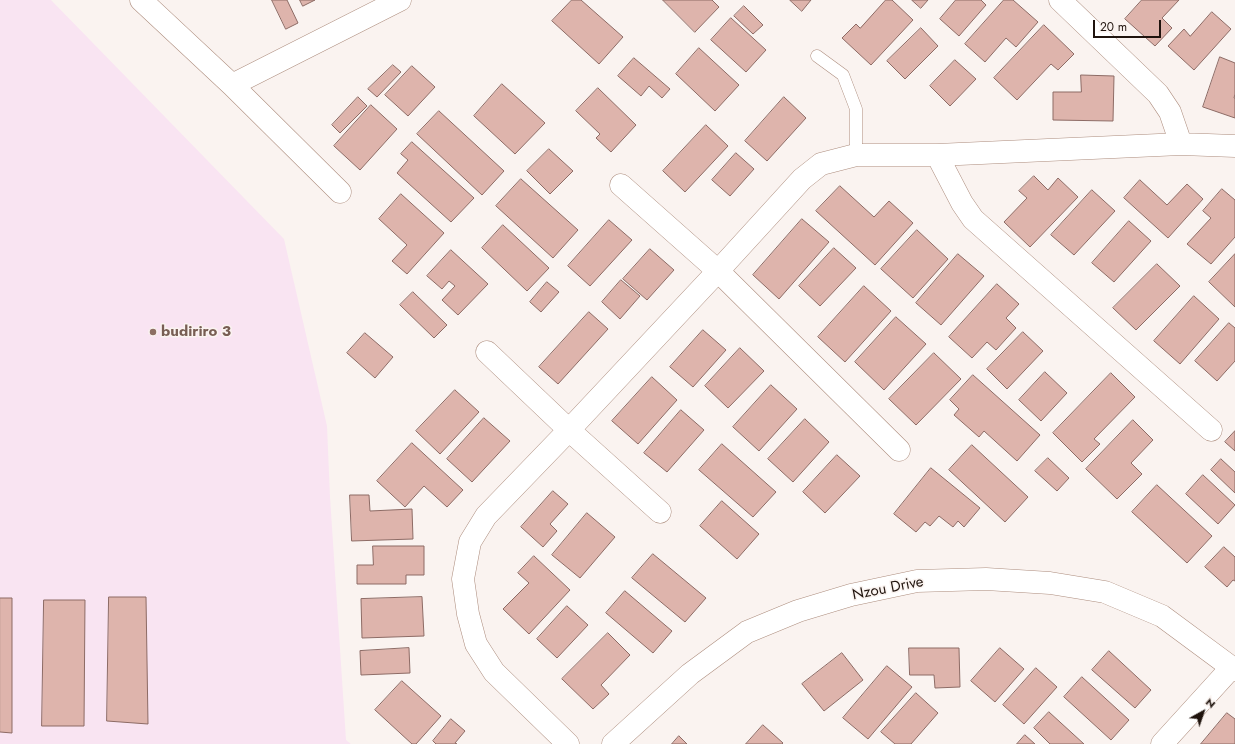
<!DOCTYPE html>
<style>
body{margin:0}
#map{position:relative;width:1235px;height:744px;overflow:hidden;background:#faf3f0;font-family:Jost,sans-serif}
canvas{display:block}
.north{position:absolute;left:1183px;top:692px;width:40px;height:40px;-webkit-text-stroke:3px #faf3f0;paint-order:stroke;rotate:40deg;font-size:11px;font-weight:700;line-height:16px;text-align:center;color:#1f130d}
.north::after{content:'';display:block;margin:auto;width:14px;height:18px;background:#1f130d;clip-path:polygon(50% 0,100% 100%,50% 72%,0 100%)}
.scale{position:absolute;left:1093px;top:20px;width:68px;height:18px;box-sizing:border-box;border:2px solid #1f130d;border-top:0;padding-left:5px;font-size:12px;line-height:14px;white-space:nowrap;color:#1f130d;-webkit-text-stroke:3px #faf3f0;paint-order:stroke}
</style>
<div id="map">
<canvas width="1235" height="744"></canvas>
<div class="north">N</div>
<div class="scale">20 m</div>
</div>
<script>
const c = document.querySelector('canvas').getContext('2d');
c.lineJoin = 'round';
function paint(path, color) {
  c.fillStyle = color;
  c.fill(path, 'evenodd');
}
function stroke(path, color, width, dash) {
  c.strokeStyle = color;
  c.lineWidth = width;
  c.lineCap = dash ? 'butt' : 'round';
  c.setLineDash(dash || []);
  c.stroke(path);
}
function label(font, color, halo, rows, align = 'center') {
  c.font = font + ' Jost,sans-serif';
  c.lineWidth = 3;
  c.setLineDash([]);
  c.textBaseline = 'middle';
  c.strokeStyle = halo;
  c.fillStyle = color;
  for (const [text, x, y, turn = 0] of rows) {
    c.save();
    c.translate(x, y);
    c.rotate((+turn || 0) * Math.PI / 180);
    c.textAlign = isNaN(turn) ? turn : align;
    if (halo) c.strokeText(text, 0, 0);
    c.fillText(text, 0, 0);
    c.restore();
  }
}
const education = new Path2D(`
 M 0,0 L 51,0 L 284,239 L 327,426 L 330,497 L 346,740 L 351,744 L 0,744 Z`);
const building = new Path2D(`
 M 272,0 L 287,0 L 298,23 L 286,29 Z
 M 300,0 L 315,0 L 303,6 Z
 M 572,0 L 581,0 L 623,37 L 599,64 L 552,21 Z
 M 663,0 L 712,0 L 719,7 L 695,32 Z
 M 790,0 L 811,0 L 802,11 Z
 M 886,0 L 892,0 L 913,20 L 871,65 L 842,38 L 856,24 L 860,28 Z
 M 912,0 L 928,0 L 921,8 Z
 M 956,0 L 981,0 L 986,5 L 959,36 L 940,19 Z
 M 1004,0 L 1013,0 L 1038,22 L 1016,47 L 1006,38 L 985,62 L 965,44 Z
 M 1142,0 L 1179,0 L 1162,18 L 1172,28 L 1155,46 L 1125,19 Z
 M 744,6 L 763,25 L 753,34 L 734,16 Z
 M 1212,12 L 1231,29 L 1194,70 L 1168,46 L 1184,29 L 1190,36 Z
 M 731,18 L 766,50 L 746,72 L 711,40 Z
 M 1044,25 L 1074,54 L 1058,70 L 1051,64 L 1017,100 L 994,78 Z
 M 921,28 L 938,46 L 905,79 L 887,61 Z
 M 699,48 L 739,85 L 715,111 L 676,74 Z
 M 1220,57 L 1235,63 L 1235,94 L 1234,98 L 1235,98 L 1235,118 L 1203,107 Z
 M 634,58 L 670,89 L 662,98 L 649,86 L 641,96 L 618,76 Z
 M 955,60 L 976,79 L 950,106 L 930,86 Z
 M 393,65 L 401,72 L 377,97 L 368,89 Z
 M 412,66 L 435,87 L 408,116 L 385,95 Z
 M 1081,75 L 1114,76 L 1113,121 L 1053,120 L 1053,92 L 1081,92 Z
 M 502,84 L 545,123 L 515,154 L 474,116 Z
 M 598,88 L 636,125 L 611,152 L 596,138 L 600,134 L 576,111 Z
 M 358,97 L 367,106 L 340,133 L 332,125 Z
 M 784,97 L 806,118 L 767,161 L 745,141 Z
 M 371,105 L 397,129 L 360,170 L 334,146 Z
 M 439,111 L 504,171 L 482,195 L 417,134 Z
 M 706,125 L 728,146 L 685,192 L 663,171 Z
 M 412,142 L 474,198 L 451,222 L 397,173 L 408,160 L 401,154 Z
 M 549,149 L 573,171 L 550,194 L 527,171 Z
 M 736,153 L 754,169 L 730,196 L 712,180 Z
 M 1034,176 L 1048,190 L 1058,178 L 1078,197 L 1030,247 L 1004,222 L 1027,198 L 1019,191 Z
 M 521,179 L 578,230 L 553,258 L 496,206 Z
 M 1140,180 L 1167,205 L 1187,184 L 1203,199 L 1168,238 L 1124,198 Z
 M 840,186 L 874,217 L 889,201 L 913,223 L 875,265 L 816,211 Z
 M 1222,189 L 1235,200 L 1235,237 L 1211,264 L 1187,244 L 1211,218 L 1203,211 Z
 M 1092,190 L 1115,211 L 1074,255 L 1051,235 Z
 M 401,194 L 444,233 L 407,274 L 392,261 L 407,245 L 379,219 Z
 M 802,219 L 829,242 L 779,299 L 753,275 Z
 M 609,220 L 632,240 L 590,286 L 568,266 Z
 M 1129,221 L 1151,241 L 1114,282 L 1092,263 Z
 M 503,225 L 549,268 L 527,291 L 482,248 Z
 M 917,230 L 948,259 L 913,298 L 881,269 Z
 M 834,248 L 856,268 L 820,306 L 799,286 Z
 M 650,249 L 674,270 L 647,300 L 623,279 Z
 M 451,250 L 488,284 L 458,315 L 442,300 L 455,286 L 449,281 L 442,289 L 427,276 Z
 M 958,254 L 984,276 L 941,325 L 916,303 Z
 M 1235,254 L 1235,307 L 1209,282 Z
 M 1157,264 L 1180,286 L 1136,330 L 1113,308 Z
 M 621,280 L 640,296 L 620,319 L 602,302 Z
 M 547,282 L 559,292 L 541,312 L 530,302 Z
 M 997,284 L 1019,304 L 1006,318 L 1016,328 L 996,350 L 987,342 L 972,358 L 949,337 Z
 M 864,286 L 891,311 L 845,362 L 818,337 Z
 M 413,292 L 447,325 L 434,338 L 400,305 Z
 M 1194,296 L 1219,319 L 1180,364 L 1154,341 Z
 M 589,312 L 608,329 L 558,384 L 539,367 Z
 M 896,317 L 926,344 L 884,390 L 855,362 Z
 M 1229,323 L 1235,328 L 1235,361 L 1217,381 L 1195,361 Z
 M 703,330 L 726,350 L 693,387 L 670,367 Z
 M 1023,332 L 1043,351 L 1007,389 L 987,369 Z
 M 365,333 L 393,357 L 375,378 L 347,353 Z
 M 740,348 L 764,371 L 728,408 L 705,386 Z
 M 934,353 L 961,379 L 916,425 L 889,399 Z
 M 1045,372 L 1067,393 L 1041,421 L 1019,400 Z
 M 1111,373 L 1135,397 L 1094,439 L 1100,444 L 1082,462 L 1053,433 Z
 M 973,375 L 1040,435 L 1017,461 L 984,431 L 979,437 L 954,415 L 959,409 L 950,400 Z
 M 652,377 L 677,400 L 638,444 L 612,421 Z
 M 771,385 L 797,409 L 759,451 L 733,427 Z
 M 455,390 L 479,412 L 440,454 L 416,431 Z
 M 681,410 L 704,430 L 667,472 L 644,453 Z
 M 484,418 L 510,441 L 472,482 L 447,459 Z
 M 805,419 L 829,442 L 793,482 L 768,459 Z
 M 1133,420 L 1153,440 L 1131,463 L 1142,474 L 1117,499 L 1086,469 Z
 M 1235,431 L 1235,451 L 1225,442 Z
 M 412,443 L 463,490 L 447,507 L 424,486 L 405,507 L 377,481 Z
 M 722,444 L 776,492 L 753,517 L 699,470 Z
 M 972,445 L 1028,497 L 1005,522 L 949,470 Z
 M 837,455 L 860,476 L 825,513 L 803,492 Z
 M 1048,458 L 1069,478 L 1057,491 L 1035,471 Z
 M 1221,459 L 1235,472 L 1235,493 L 1211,470 Z
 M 931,468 L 980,508 L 964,527 L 958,521 L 953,527 L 939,516 L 930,526 L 925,522 L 916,532 L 894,514 Z
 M 1203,475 L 1235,505 L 1218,524 L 1186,494 Z
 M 1157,485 L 1212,536 L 1187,563 L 1132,512 Z
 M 553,491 L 568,504 L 550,524 L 557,531 L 543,547 L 521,527 Z
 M 350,495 L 369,495 L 370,511 L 412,509 L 413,539 L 352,541 Z
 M 722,501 L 759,534 L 737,559 L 700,526 Z
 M 587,513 L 615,537 L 580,578 L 552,555 Z
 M 373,546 L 424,546 L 424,575 L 406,575 L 406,584 L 357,584 L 357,565 L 373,565 Z
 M 1224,547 L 1235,557 L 1235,581 L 1233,580 L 1227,587 L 1205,567 Z
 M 653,554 L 706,598 L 685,622 L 632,578 Z
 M 534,556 L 570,590 L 529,634 L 503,609 L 529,583 L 518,573 Z
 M 625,591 L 672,631 L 653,653 L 606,613 Z
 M 109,597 L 146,597 L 148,724 L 107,721 Z
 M 422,597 L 424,636 L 362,638 L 361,599 Z
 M 0,598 L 12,598 L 12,733 L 0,732 Z
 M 44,600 L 85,600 L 84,726 L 42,726 Z
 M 567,606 L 588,625 L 557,658 L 537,639 Z
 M 608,633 L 630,655 L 601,685 L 609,694 L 593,709 L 562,679 Z
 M 409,648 L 410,673 L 361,675 L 360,651 Z
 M 909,648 L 959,648 L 960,687 L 935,688 L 934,675 L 910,675 Z
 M 1000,648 L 1024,669 L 995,702 L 971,681 Z
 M 1109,651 L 1151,690 L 1135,708 L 1092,670 Z
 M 842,653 L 863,680 L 824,711 L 802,684 Z
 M 887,666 L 912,687 L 868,739 L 843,718 Z
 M 1036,668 L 1057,687 L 1024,724 L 1003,705 Z
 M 1082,677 L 1129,720 L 1111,740 L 1064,697 Z
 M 402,681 L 441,716 L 416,744 L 412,744 L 375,710 Z
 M 916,693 L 938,713 L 911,744 L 895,744 L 881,732 Z
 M 1049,712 L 1084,744 L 1050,744 L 1034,728 Z
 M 1227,713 L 1235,719 L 1235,744 L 1201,744 Z
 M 451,719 L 465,731 L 455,743 L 457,744 L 436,744 L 433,741 Z
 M 763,725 L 783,743 L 782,744 L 746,744 Z
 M 1025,735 L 1035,744 L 1017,744 Z
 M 679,736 L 687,744 L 672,744 Z`);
const lane = new Path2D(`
 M 817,56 L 843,75 L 856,109 L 856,155`);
const street = new Path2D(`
 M 141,0 L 232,85 L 400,0
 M 1060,0 L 1158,94 L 1170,112 L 1181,144
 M 232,85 L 340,192
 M 937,155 L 962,203 L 973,219 L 1211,430
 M 621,185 L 718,271 L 899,450
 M 487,352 L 569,430 L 660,512
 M 568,744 L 494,672 L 476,644 L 468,614 L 463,579 L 470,542 L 486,516 L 569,430 L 718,271 L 802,179 L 821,164 L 856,155 L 937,155 L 1181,144 L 1235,146
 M 613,744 L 690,674 L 747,632 L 798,611 L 851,595 L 917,581 L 986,579 L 1050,583 L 1105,592 L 1162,616 L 1235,670
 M 1162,744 L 1232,667`);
const markers = [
 [153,332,4,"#8d6e63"]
];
const educationNames = [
 ["budiriro 3",161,332]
];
const streetNames = [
 ["Nzou Drive",888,589,-11]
];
paint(education, '#f9e4f2');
paint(building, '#deb4ac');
stroke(building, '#8d6b65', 1);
stroke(lane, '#ad8d7e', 13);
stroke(street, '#ad8d7e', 23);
stroke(lane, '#fff', 12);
stroke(street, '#fff', 22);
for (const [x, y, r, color] of markers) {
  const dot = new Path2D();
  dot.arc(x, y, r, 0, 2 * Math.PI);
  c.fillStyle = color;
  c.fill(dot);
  stroke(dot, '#faf3f0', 1.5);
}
label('bold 15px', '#785e54', '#faf3f0', educationNames, 'left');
label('15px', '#1f130d', '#faf3f0', streetNames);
</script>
